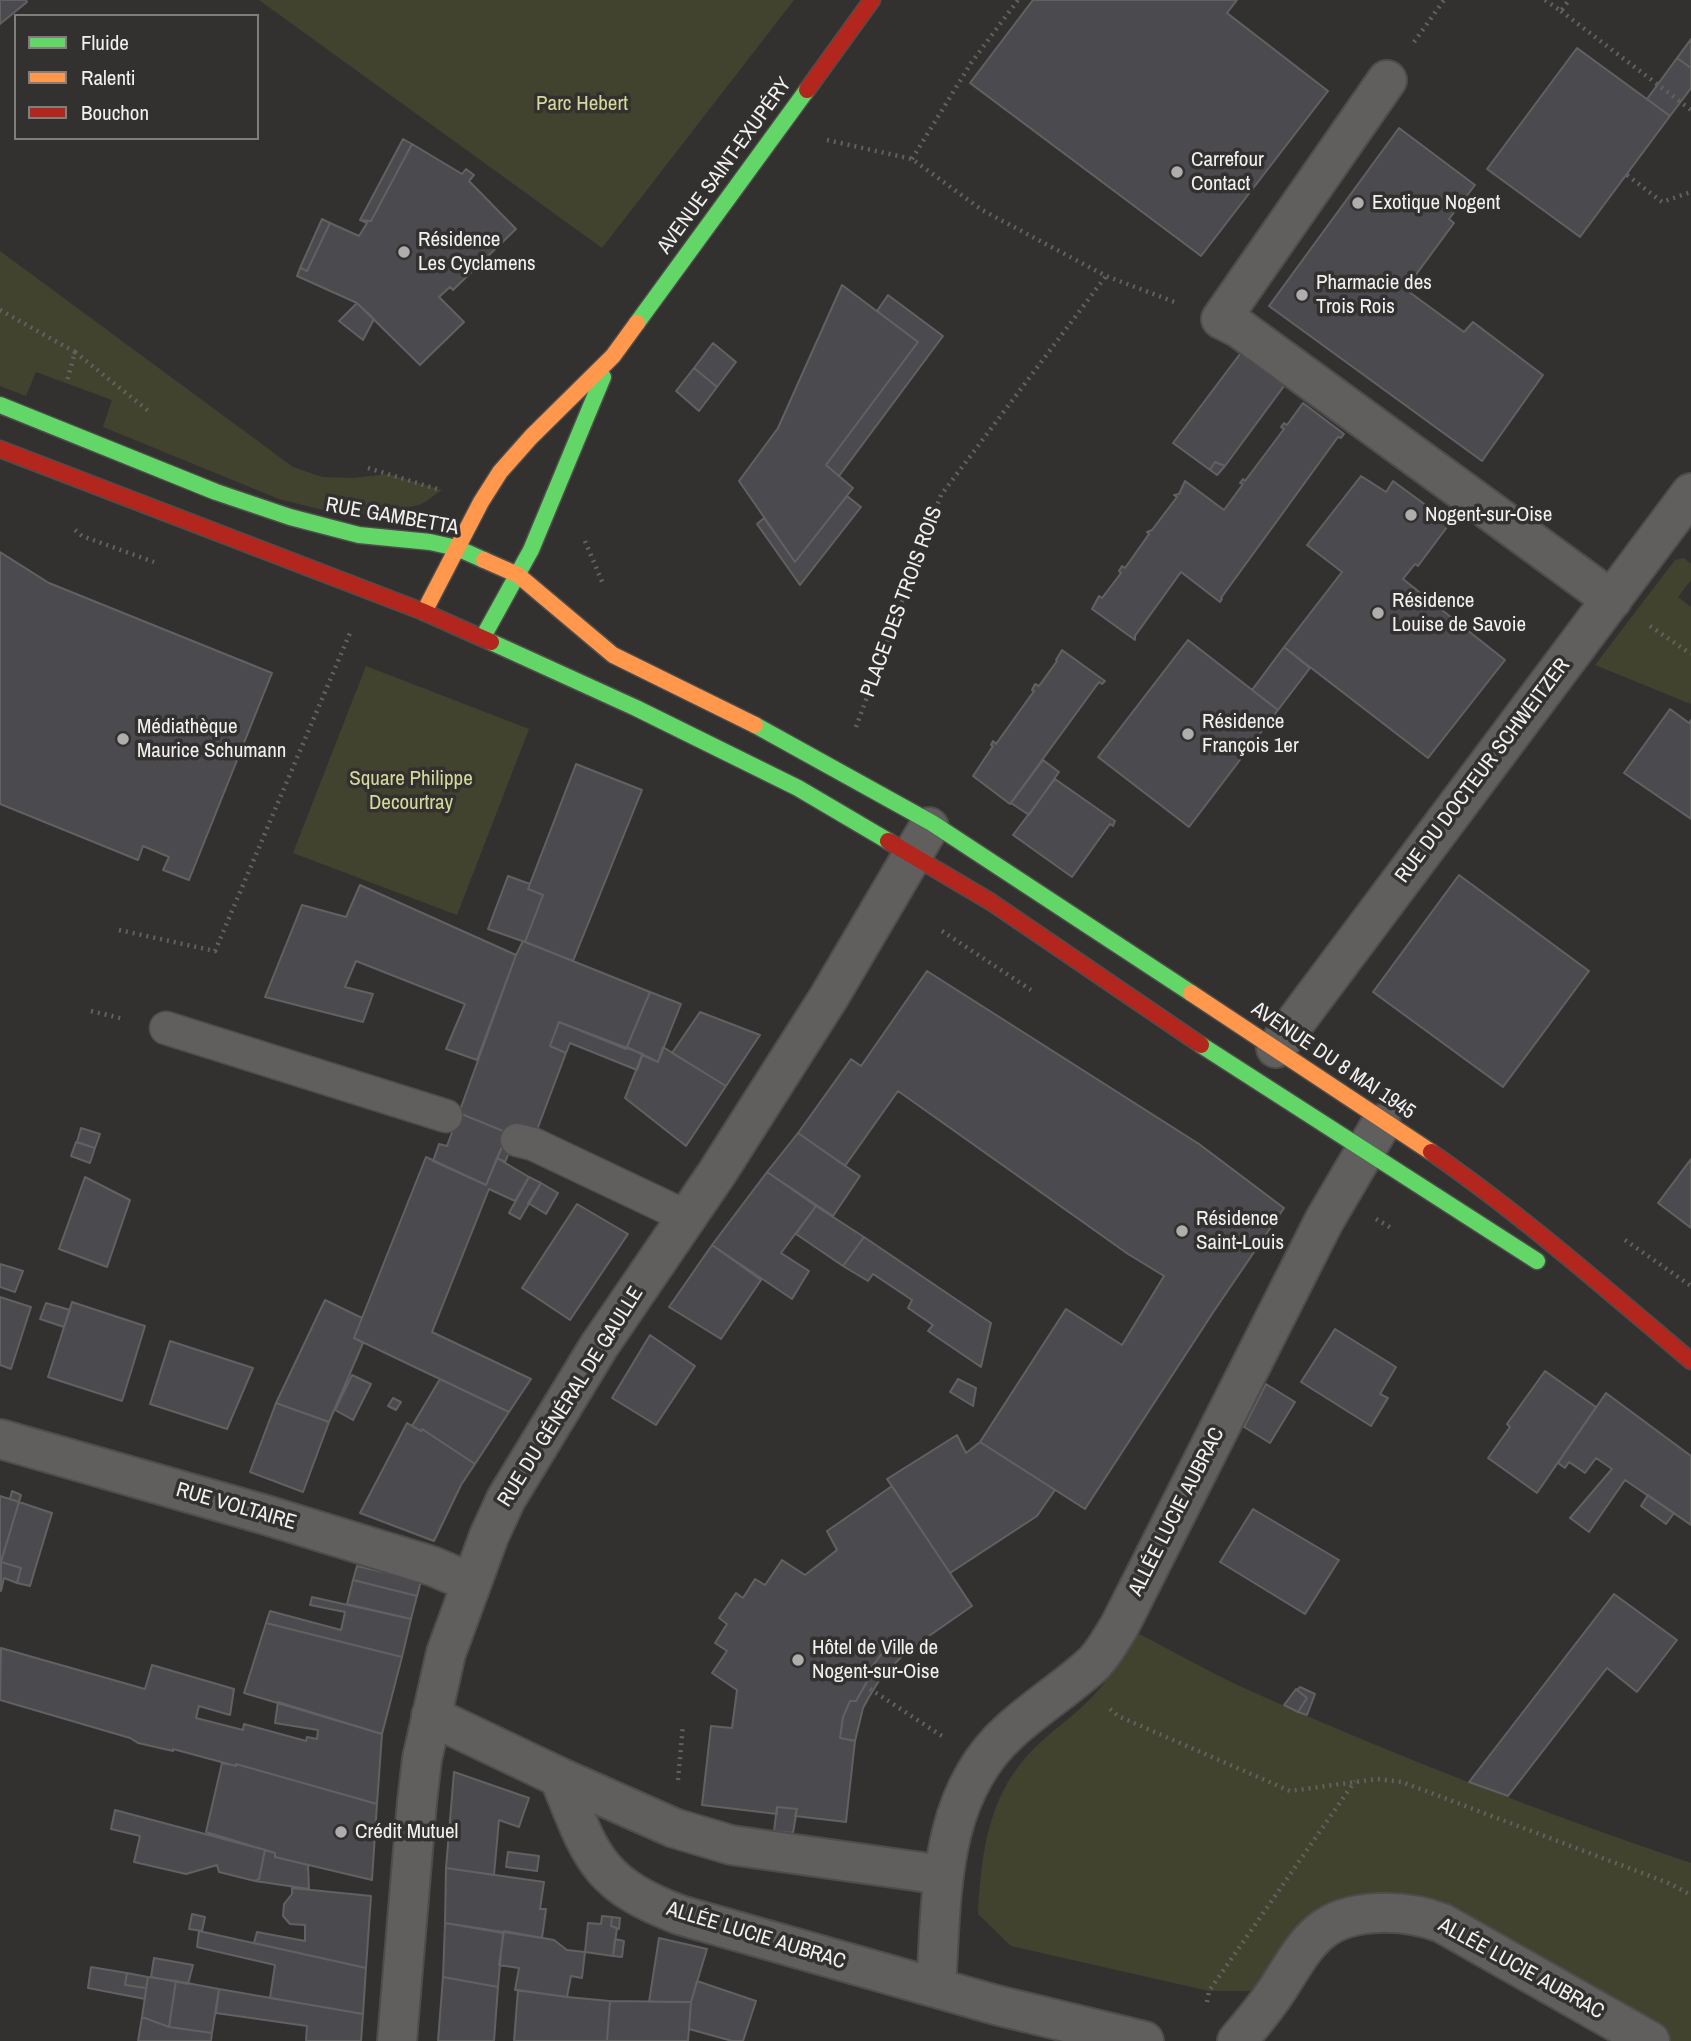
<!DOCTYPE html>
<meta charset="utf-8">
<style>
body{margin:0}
#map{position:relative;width:1691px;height:2041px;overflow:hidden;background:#323130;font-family:"Archivo Narrow",sans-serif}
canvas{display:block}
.legend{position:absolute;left:14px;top:14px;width:245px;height:126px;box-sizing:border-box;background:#33312f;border:2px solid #807e7c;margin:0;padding:9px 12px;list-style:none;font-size:21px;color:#f3f1f0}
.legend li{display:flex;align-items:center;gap:14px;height:35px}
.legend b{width:35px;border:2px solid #807e7c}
</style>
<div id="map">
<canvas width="1691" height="2041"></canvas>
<ul class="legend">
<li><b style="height:9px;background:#63d668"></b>Fluide</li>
<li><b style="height:9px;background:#ff974d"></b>Ralenti</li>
<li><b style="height:9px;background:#b3261e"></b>Bouchon</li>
</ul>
</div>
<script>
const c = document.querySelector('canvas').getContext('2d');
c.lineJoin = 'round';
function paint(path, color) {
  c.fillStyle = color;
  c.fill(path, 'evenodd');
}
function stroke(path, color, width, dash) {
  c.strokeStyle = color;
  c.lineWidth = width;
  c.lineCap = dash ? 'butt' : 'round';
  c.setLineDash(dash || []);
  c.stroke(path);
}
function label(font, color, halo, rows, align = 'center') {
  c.font = font + ' "Archivo Narrow",sans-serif';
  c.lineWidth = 7;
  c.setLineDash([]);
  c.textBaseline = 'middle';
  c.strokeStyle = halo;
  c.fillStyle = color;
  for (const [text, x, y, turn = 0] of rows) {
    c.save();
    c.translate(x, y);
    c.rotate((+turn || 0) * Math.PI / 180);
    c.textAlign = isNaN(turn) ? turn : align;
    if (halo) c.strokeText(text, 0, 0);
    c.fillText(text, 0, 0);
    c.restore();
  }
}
const green = new Path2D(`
 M 259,0 L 794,0 L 602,248 Z
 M 0,251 L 293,467 L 322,477 L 353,478 L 388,474 L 442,490 L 422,504 L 379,515 L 335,513 L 279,499 L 103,427 L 112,400 L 36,372 L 26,396 L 0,386 Z
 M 1684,558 L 1691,564 L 1691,580 L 1678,597 L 1691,607 L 1691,704 L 1595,665 L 1675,560 Z
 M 366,666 L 529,729 L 457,915 L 293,853 Z
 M 1139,1634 C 1177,1653 1214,1675 1253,1692 C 1395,1756 1543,1813 1691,1863 L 1691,2041 L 1650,2041 L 1442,1923 L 1371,1913 L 1276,1991 L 1209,1991 L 1011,1946 L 978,1914 C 981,1857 987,1802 1026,1757 C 1046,1734 1073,1718 1094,1695 C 1111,1677 1124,1654 1139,1634 Z`);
const building = new Path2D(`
 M 0,0 L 26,0 L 27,2 L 0,24 Z
 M 1033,0 L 1237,0 L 1227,13 L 1328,91 L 1201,256 L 970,83 Z
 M 1691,39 L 1691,68 L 1677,58 Z
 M 1577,48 L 1670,116 L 1580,237 L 1487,169 Z
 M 1677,58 L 1691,68 L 1691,88 L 1670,116 L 1647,99 Z
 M 1399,128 L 1475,185 L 1449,219 L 1454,223 L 1415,276 L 1410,273 L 1401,286 L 1464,332 L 1473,322 L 1543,375 L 1482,461 L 1269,306 Z
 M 403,139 L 412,144 L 371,221 L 360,220 Z
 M 412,144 L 462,174 L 466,169 L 474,175 L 469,181 L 516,229 L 453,290 L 450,287 L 439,297 L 464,322 L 420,365 L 357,303 L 297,276 L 300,268 L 307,271 L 330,223 L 359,236 L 367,223 L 360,220 L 371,221 Z
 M 322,219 L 330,223 L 307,271 L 300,268 Z
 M 842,285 L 918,342 L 826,465 L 853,488 L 795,562 L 739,481 L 778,428 Z
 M 888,295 L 943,336 L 839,476 L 826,465 L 918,342 L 877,311 Z
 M 357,303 L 374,319 L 363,340 L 339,321 Z
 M 713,343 L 736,362 L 717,387 L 694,368 Z
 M 1243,350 L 1287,382 L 1225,466 L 1215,462 L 1210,470 L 1173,443 Z
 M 694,368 L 717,387 L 699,411 L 676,391 Z
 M 1303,403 L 1344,434 L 1341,438 L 1338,437 L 1221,598 L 1222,599 L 1220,602 L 1181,572 L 1135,636 L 1135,640 L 1092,609 L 1099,596 L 1102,598 L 1121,573 L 1119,571 L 1122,566 L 1125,568 L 1149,534 L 1147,532 L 1152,530 L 1177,497 L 1174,495 L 1179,494 L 1185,481 L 1224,510 L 1243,484 L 1240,483 L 1243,479 L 1245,481 L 1284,429 L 1281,427 L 1284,423 L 1287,425 Z
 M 1215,462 L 1225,466 L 1217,475 L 1210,470 Z
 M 1361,476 L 1386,492 L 1393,481 L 1450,523 L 1418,566 L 1415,564 L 1403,579 L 1505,660 L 1428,758 L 1284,647 L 1342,572 L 1307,545 Z
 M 847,496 L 861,507 L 800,585 L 757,524 L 764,518 L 795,562 Z
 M 0,552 L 49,583 L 272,673 L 189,880 L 163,870 L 169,857 L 143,846 L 138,860 L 0,804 Z
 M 1188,640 L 1278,710 L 1189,827 L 1098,757 Z
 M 1284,647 L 1310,668 L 1278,710 L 1252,690 Z
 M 1062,650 L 1105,681 L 1102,684 L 1099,682 L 1010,804 L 973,776 L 993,746 L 991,745 L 993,741 L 996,744 L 1034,691 L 1032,690 L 1035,684 L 1039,686 L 1057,661 L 1056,660 Z
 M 1670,709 L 1689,723 L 1691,720 L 1691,819 L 1624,773 Z
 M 1043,760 L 1059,772 L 1029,815 L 1011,803 Z
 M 576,764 L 642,790 L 573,961 L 525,942 L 543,895 L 528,889 Z
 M 1055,779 L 1115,821 L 1113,826 L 1110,824 L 1072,877 L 1013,835 Z
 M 1459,875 L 1589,971 L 1503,1087 L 1373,992 Z
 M 508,876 L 530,884 L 528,889 L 543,895 L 525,942 L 488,929 Z
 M 360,885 L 516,955 L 477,1060 L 446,1049 L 465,1004 L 356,961 L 345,987 L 373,994 L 363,1022 L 265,997 L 302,905 L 346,917 Z
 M 523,941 L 650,992 L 626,1049 L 559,1022 L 550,1046 L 566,1053 L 537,1130 L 521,1124 L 505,1162 L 497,1158 L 508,1133 L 459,1113 L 516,955 Z
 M 927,971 L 1199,1144 L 1284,1208 L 1214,1311 L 1085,1509 L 980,1442 L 1066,1309 L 1122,1345 L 1164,1276 L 1128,1254 L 898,1091 L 845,1166 L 798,1133 L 851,1059 L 861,1066 Z
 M 650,992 L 681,1004 L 658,1062 L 627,1047 Z
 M 700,1012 L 760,1035 L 726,1086 L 672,1053 Z
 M 559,1022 L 643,1054 L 637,1070 L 570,1043 L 566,1053 L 550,1046 Z
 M 663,1047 L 726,1086 L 686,1146 L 625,1098 L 642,1055 L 658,1062 Z
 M 459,1113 L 508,1133 L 486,1185 L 433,1161 L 439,1144 L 447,1146 Z
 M 81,1128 L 100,1134 L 95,1148 L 77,1142 Z
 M 798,1133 L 860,1176 L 833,1216 L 767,1172 Z
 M 76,1142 L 95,1148 L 90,1163 L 71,1156 Z
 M 426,1157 L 486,1185 L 497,1158 L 529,1177 L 515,1201 L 489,1189 L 432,1332 L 531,1379 L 509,1412 L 354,1338 Z
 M 1691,1159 L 1691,1228 L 1658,1203 Z
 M 767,1172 L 816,1206 L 781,1253 L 809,1271 L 792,1299 L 712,1245 Z
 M 85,1177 L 130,1200 L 107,1267 L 59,1249 Z
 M 529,1177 L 541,1183 L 520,1219 L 509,1213 Z
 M 541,1183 L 558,1193 L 546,1214 L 528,1203 Z
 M 577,1204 L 628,1234 L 570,1320 L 522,1288 Z
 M 816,1206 L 864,1237 L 843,1266 L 796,1234 Z
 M 864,1237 L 991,1323 L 981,1367 L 928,1331 L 933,1325 L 908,1308 L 912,1300 L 873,1274 L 868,1281 L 843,1266 Z
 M 712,1245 L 761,1280 L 721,1339 L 669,1307 Z
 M 0,1264 L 23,1271 L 15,1292 L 0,1287 Z
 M 0,1297 L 31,1307 L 11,1369 L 0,1365 Z
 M 325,1300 L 362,1318 L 354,1338 L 363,1343 L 329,1422 L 276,1403 Z
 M 72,1302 L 145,1326 L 122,1401 L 48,1377 Z
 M 46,1303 L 70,1310 L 64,1327 L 40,1319 Z
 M 1335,1329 L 1396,1367 L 1380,1394 L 1388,1398 L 1371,1426 L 1301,1382 Z
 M 650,1335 L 695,1366 L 656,1425 L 612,1398 Z
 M 170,1341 L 253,1368 L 227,1429 L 150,1404 Z
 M 1545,1371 L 1596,1407 L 1537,1493 L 1488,1458 L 1510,1427 L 1507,1424 Z
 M 352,1375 L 371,1384 L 353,1420 L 335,1410 Z
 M 440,1379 L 509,1412 L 475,1464 L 422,1429 L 421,1431 L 412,1426 Z
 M 958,1379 L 976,1388 L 973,1406 L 950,1392 Z
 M 1266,1384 L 1295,1402 L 1270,1443 L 1244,1427 Z
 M 1606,1393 L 1691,1456 L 1691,1525 L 1625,1480 L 1589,1532 L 1570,1518 L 1612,1469 L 1596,1458 L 1585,1473 L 1569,1462 L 1565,1468 L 1558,1463 Z
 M 393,1398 L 401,1402 L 396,1410 L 388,1406 Z
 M 276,1403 L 329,1422 L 303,1492 L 250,1472 Z
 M 407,1423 L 421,1431 L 422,1429 L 475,1464 L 461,1485 L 434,1541 L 360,1513 Z
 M 957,1435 L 966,1453 L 980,1442 L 1055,1490 L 1037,1516 L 950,1573 L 887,1479 Z
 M 892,1486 L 972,1606 L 906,1652 L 898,1641 L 884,1651 L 870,1669 L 873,1671 L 856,1701 L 850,1701 L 843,1717 L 840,1738 L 855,1741 L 846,1822 L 795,1816 L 797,1809 L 777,1807 L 777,1814 L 702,1805 L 711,1726 L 732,1728 L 737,1690 L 712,1673 L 727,1651 L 715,1643 L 727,1624 L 719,1618 L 736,1593 L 743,1598 L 755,1579 L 765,1585 L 782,1560 L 805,1575 L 837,1550 L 827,1531 Z
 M 12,1491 L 21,1495 L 19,1502 L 10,1499 Z
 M 1648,1495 L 1674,1513 L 1666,1524 L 1641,1506 Z
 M 0,1496 L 19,1502 L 0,1565 Z
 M 19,1502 L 52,1513 L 30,1586 L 17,1583 L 21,1568 L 1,1562 Z
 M 1253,1509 L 1339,1560 L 1305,1614 L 1220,1562 Z
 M 1,1562 L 21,1568 L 17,1583 L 4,1578 L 1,1591 Z
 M 357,1566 L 421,1581 L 417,1596 L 353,1580 Z
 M 353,1580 L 417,1596 L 411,1619 L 347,1604 Z
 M 1614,1594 L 1677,1640 L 1637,1692 L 1607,1668 L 1508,1796 L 1469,1782 Z
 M 312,1597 L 411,1619 L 402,1657 L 266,1623 L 270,1611 L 341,1630 L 345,1612 L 310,1605 Z
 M 266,1623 L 402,1657 L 382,1734 L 244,1693 Z
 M 898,1641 L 906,1652 L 880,1679 L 869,1697 L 863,1708 L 855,1741 L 840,1738 L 843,1717 L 850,1701 L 856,1701 L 873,1671 L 870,1669 L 884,1651 Z
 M 1,1648 L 145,1689 L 152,1665 L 234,1689 L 230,1715 L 199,1706 L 196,1718 L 243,1730 L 244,1724 L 306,1741 L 307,1737 L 317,1739 L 318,1730 L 275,1723 L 278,1702 L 382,1734 L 377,1804 L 236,1764 L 236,1766 L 173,1749 L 173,1751 L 138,1743 L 130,1738 L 0,1700 Z
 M 1300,1687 L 1315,1694 L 1307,1715 L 1298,1712 L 1307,1698 L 1297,1690 Z
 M 1296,1689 L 1307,1698 L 1298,1712 L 1284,1705 Z
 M 222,1763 L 236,1766 L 236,1764 L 377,1804 L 372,1880 L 275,1857 L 275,1853 L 206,1832 Z
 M 454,1772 L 529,1798 L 519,1827 L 499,1820 L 494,1875 L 446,1868 Z
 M 777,1807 L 797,1809 L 793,1833 L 774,1831 Z
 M 115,1810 L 265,1850 L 259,1879 L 255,1881 L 219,1872 L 217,1865 L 186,1874 L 134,1862 L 140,1836 L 111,1829 Z
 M 265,1850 L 275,1853 L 275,1857 L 308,1865 L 309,1889 L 255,1881 L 259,1879 Z
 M 508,1852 L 539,1856 L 537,1871 L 506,1867 Z
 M 446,1868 L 544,1882 L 540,1909 L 546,1909 L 542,1938 L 445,1923 Z
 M 292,1888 L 371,1896 L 366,1968 L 254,1943 L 257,1932 L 305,1941 L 305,1925 L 290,1924 L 283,1916 L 284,1904 L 292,1894 Z
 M 192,1914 L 205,1917 L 202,1931 L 189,1929 Z
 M 602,1916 L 612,1917 L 611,1926 L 617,1928 L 613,1956 L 585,1952 L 588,1923 L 601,1924 Z
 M 612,1917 L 620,1918 L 619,1929 L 611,1926 Z
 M 445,1923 L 503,1933 L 498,1987 L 443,1977 Z
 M 199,1931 L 366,1968 L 363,2014 L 270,1998 L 275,1965 L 197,1947 Z
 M 504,1931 L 554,1940 L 567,1950 L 585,1952 L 582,1978 L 571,1976 L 567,1997 L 515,1990 L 519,1968 L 499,1965 Z
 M 659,1938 L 707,1949 L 691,2002 L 649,2002 Z
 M 615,1939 L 624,1941 L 622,1957 L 613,1956 Z
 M 154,1958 L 193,1965 L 188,1984 L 151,1977 Z
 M 91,1967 L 127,1973 L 125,1985 L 146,1988 L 145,1999 L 88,1988 Z
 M 127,1973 L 148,1977 L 146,1988 L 125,1985 Z
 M 148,1977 L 176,1981 L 169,2027 L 142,2017 Z
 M 443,1977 L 498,1987 L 494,2041 L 438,2041 Z
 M 176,1981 L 219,1989 L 212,2033 L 169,2027 Z
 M 697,1981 L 756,2001 L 743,2041 L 732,2041 L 689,2029 L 691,2002 Z
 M 219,1989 L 363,2014 L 361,2041 L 306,2041 L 307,2026 L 216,2013 Z
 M 518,1990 L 567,1997 L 610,2001 L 607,2041 L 514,2041 Z
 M 610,2001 L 691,2002 L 688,2041 L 607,2041 Z
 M 142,2017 L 169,2027 L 212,2033 L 211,2041 L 138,2041 Z`);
const path = new Path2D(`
 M 1545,0 L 1561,11 L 1569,0
 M 1561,11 L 1691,110
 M 1414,42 L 1444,0
 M 827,140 L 912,159 L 982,210 L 1106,276 L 1177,303
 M 912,159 L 971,63 L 1018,0
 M 1627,175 L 1662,202 L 1691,192
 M 0,310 L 75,352 L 67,381
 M 75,352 L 151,413
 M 368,468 L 437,489
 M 75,530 L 82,536 L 154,562
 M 585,541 L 603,584
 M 1650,626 L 1691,654
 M 856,727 L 941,495 L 1106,276
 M 119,930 L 215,951 L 350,633
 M 942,931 L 1031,990
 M 91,1011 L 124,1019
 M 1376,1219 L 1393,1229
 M 1625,1240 L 1691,1286
 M 864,1685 L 945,1738
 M 1110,1709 L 1118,1716 L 1290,1791 L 1377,1779 L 1402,1782 L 1671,1884 L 1691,1895
 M 678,1780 L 683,1725
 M 1207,2002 L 1209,1991 L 1355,1781`);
const lane = new Path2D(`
 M 166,1028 L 446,1116
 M 517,1140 L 533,1144 L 687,1217`);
const street = new Path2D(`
 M 1387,80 L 1221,319 L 1239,328 L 1612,600
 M 1276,1048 L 1691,493
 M 0,1439 L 266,1515 L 432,1566 L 470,1582
 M 431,1716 L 559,1777 L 674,1828 L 731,1845 L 943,1875
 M 559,1777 C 591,1855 595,1883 680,1915 L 996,2005 L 1144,2041
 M 936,1988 C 942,1898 937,1796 1010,1731 C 1036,1707 1067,1688 1093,1664 C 1104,1653 1112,1638 1120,1625 L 1324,1221 L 1381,1124
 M 397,2041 L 417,1802 L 422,1759 L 446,1653 L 489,1536 L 506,1499 L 599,1346 L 717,1173 L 829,997 L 929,827
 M 1237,2041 C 1251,2025 1265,2008 1277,1990 C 1306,1945 1318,1915 1378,1913 C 1401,1912 1420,1915 1442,1923 L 1650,2041`);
const fast = new Path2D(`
 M 637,323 L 807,90
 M 0,405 L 216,492 L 290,517 L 359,535 L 430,542 L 457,548 L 484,560
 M 483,637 L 531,550 L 603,377
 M 491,642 L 636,708 L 798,788 L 888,841
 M 755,725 L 932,823 L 1191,993
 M 1201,1045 L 1537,1261`);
const slow = new Path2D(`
 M 484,560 L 518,575 L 613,655 L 755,725
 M 424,612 L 481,502 L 500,472 L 531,437 L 613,356 L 637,323
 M 1191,993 L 1431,1152`);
const jam = new Path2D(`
 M 807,90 L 872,0
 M 0,449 L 424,612 L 491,642
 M 888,841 L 991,902 L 1201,1045
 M 1431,1152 C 1523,1216 1606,1289 1691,1361`);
const markers = [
 [1177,172,7,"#afaead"],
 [1358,203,7,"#afaead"],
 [404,252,7,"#afaead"],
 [1302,295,7,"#afaead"],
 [1411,515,7,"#afaead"],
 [1378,613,7,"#afaead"],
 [1188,734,7,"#afaead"],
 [123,739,7,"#afaead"],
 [1182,1231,7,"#afaead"],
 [798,1660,7,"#afaead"],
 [341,1832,7,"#afaead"]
];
const parkNames = [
 ["Parc Hebert",582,104],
 ["Square Philippe",411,779],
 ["Decourtray",411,803]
];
const poiNames = [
 ["Carrefour",1191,160],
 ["Contact",1191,184],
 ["Exotique Nogent",1372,203],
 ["Résidence",418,240],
 ["Les Cyclamens",418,264],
 ["Pharmacie des",1316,283],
 ["Trois Rois",1316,307],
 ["Nogent-sur-Oise",1425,515],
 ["Résidence",1392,601],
 ["Louise de Savoie",1392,625],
 ["Résidence",1202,722],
 ["François 1er",1202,746],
 ["Médiathèque",137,727],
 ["Maurice Schumann",137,751],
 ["Résidence",1196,1219],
 ["Saint-Louis",1196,1243],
 ["Hôtel de Ville de",812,1648],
 ["Nogent-sur-Oise",812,1672],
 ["Crédit Mutuel",355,1832]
];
const streetNames = [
 ["AVENUE SAINT-EXUPÉRY",725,166,-54],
 ["RUE GAMBETTA",392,517,10],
 ["PLACE DES TROIS ROIS",902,602,-70],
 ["RUE DU DOCTEUR SCHWEITZER",1483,771,-53],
 ["AVENUE DU 8 MAI 1945",1333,1061,34],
 ["RUE DU GÉNÉRAL DE GAULLE",571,1397,-58],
 ["RUE VOLTAIRE",236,1507,16],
 ["ALLÉE LUCIE AUBRAC",1177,1512,-63],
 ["ALLÉE LUCIE AUBRAC",756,1936,17],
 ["ALLÉE LUCIE AUBRAC",1521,1969,29]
];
paint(green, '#42432e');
paint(building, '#4b4b4f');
stroke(building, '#626162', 2);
stroke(lane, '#4e4d4c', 35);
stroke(street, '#4e4d4c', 42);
stroke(fast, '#4e4d4c', 19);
stroke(slow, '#4e4d4c', 19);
stroke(jam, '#4e4d4c', 19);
stroke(path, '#626160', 4.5, [2, 5]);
stroke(lane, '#605f5e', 32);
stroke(street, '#605f5e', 38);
stroke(fast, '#63d668', 16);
stroke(slow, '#ff974d', 16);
stroke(jam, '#b3261e', 16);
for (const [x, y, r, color] of markers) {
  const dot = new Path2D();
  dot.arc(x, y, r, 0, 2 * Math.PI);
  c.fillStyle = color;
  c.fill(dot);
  stroke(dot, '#33312f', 2.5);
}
label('21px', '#d5da9b', '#33312f', parkNames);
label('21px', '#f3f1f0', '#33312f', poiNames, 'left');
label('21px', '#f3f1f0', '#33312f', streetNames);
</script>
